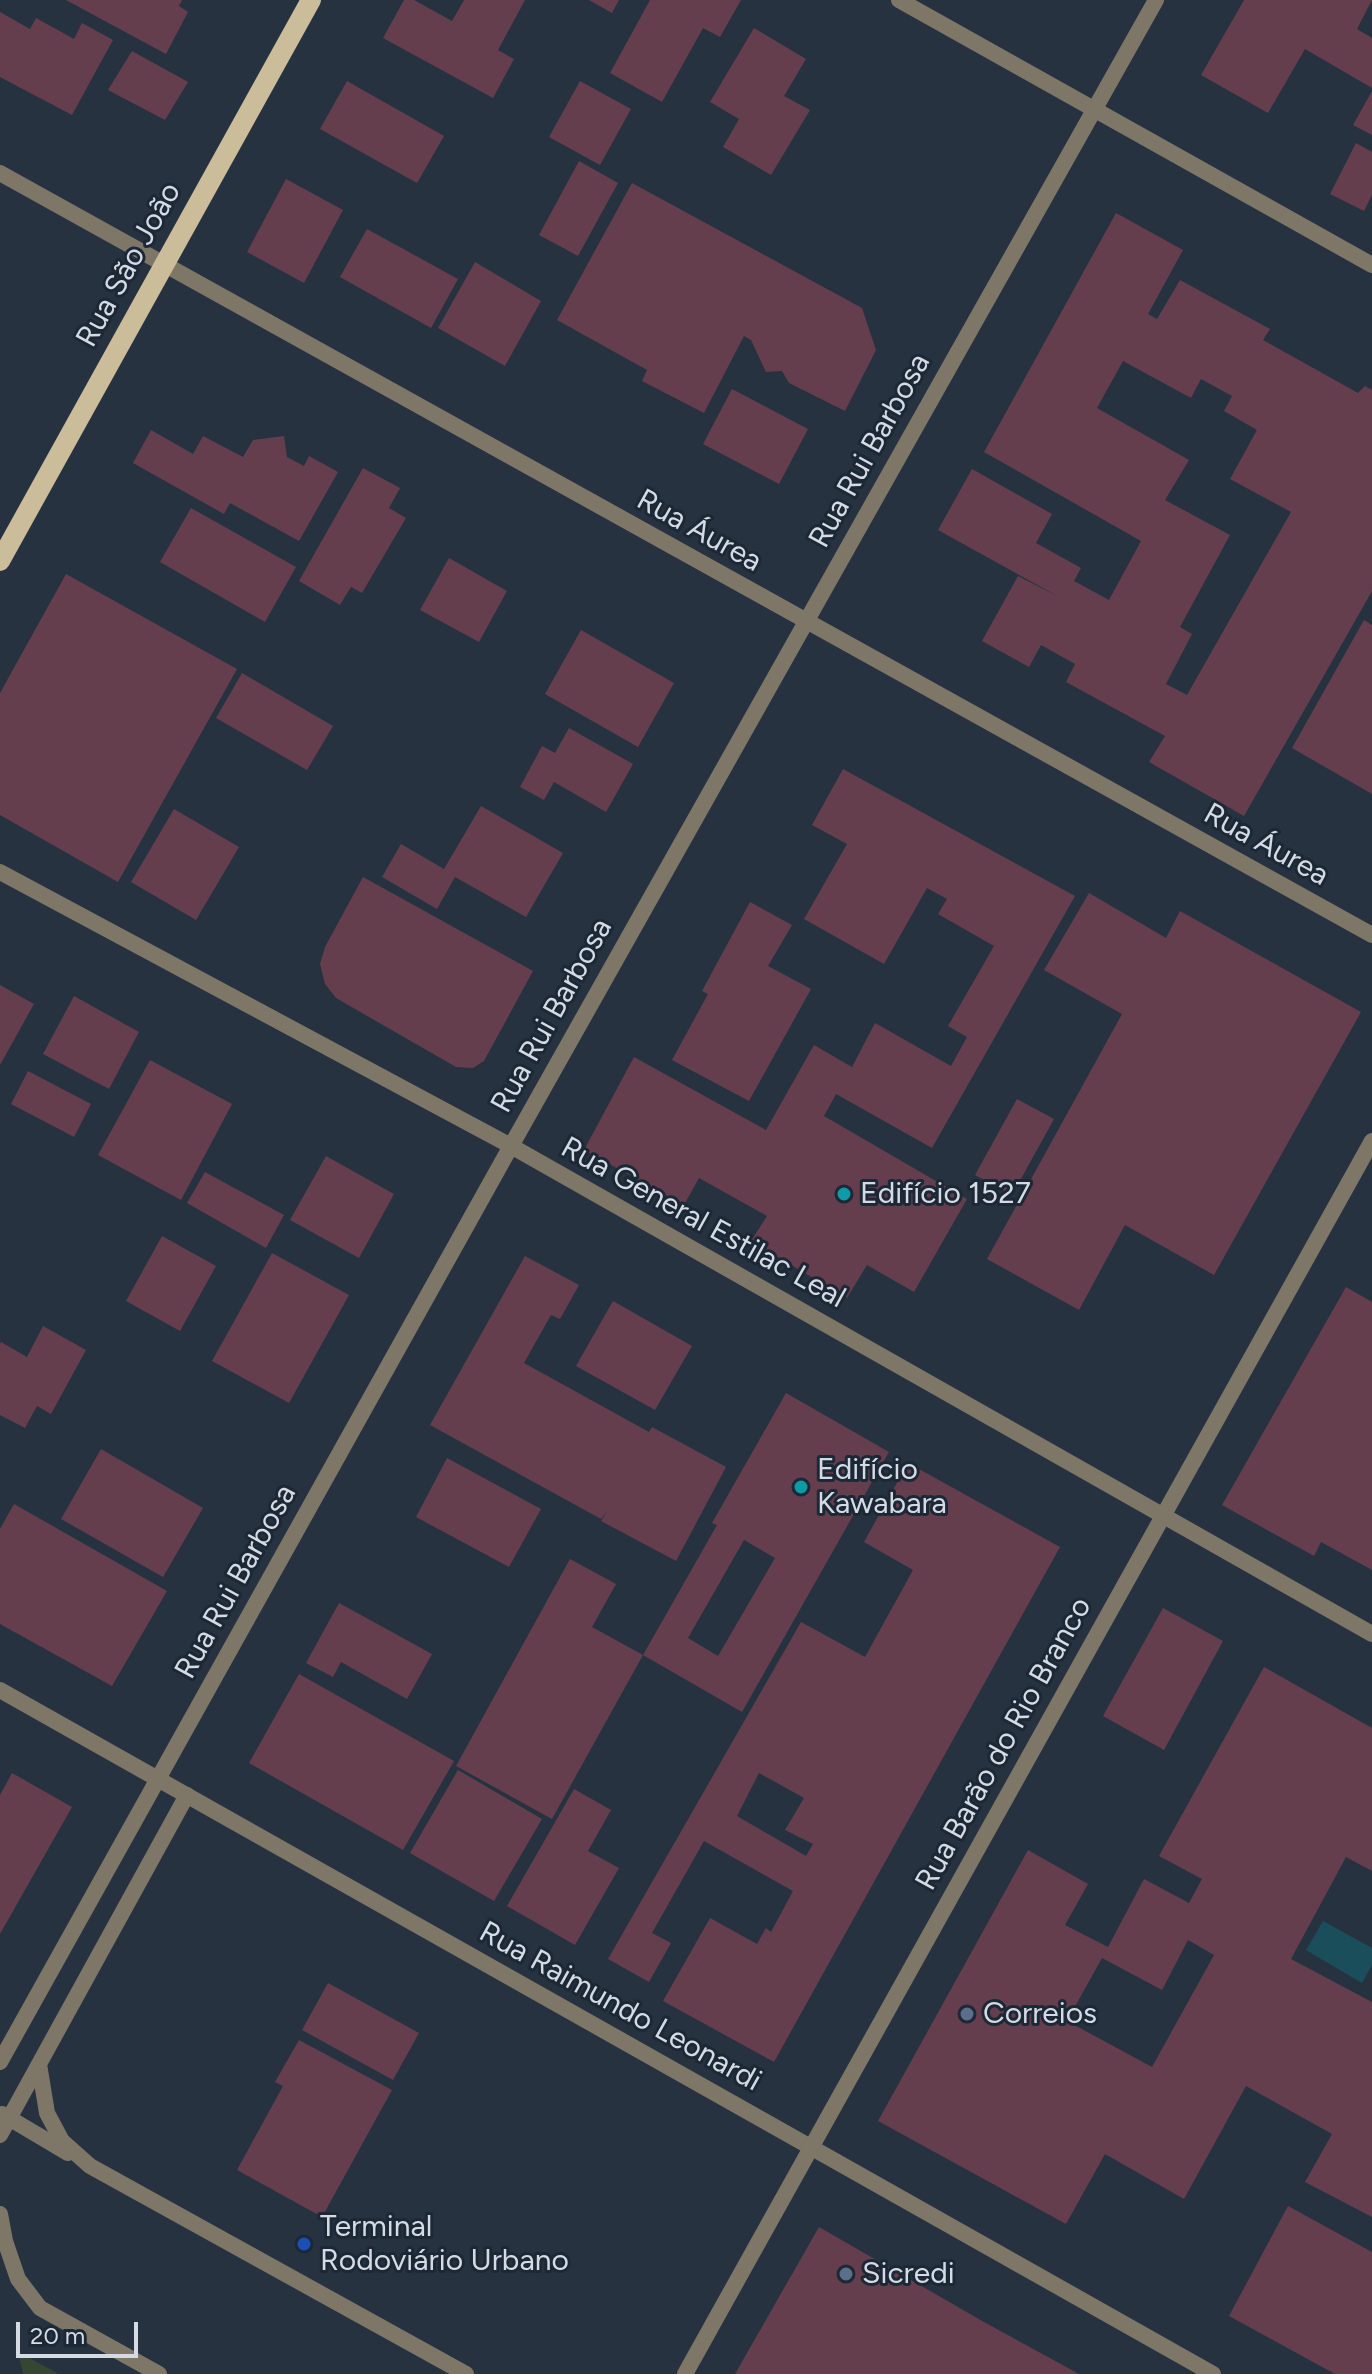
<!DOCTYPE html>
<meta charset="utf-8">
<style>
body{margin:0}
#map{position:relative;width:1372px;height:2374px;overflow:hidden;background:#273241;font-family:Figtree,sans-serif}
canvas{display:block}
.scale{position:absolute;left:16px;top:2322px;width:122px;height:36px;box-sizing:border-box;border:4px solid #d4dbe5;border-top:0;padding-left:10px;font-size:24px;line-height:28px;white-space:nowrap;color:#d4dbe5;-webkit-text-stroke:6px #1d2837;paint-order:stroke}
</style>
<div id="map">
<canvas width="1372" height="2374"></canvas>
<div class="scale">20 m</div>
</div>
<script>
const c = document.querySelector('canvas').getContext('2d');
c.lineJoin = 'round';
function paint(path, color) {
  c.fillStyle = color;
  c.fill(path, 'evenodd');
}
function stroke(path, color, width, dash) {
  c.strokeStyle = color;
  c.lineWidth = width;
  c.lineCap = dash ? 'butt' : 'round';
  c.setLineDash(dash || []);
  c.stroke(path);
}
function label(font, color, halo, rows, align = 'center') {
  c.font = font + ' Figtree,sans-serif';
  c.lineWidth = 6;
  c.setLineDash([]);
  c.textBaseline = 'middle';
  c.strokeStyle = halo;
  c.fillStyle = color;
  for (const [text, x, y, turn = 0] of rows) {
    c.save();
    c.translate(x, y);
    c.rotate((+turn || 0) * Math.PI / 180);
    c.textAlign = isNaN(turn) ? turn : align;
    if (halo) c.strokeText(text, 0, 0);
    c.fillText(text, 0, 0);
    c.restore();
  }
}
const green = new Path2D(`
 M 18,2352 L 59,2374 L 23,2374 Z`);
const water = new Path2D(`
 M 1323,1921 L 1372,1948 L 1372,1965 L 1362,1983 L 1306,1950 Z`);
const building = new Path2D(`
 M 66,0 L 182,0 L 179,6 L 188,12 L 166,54 Z
 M 404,0 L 414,0 L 452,21 L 464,0 L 525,0 L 498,50 L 514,59 L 493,98 L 383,38 Z
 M 589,0 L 619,0 L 612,13 Z
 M 650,0 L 741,0 L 720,37 L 703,28 L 662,102 L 610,73 Z
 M 1244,0 L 1372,0 L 1357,29 L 1372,38 L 1372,88 L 1305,49 L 1268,113 L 1201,75 Z
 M 0,12 L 30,29 L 36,18 L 74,39 L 82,23 L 113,40 L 72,115 L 0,77 Z
 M 754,28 L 806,59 L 784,96 L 810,110 L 771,175 L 723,147 L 739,119 L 710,102 Z
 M 132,51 L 188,82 L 165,120 L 108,90 Z
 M 347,81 L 444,136 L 417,183 L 320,129 Z
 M 580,81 L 631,109 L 600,165 L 549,137 Z
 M 1372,91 L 1372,135 L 1353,125 Z
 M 1356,143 L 1372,152 L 1372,195 L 1364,211 L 1330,194 Z
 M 579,161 L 618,183 L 578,256 L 539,235 Z
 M 286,179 L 343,210 L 304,283 L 247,252 Z
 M 632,183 L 862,308 L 876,350 L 845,411 L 789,383 L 782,371 L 766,372 L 751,340 L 744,336 L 704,413 L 642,381 L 647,370 L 557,320 Z
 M 1116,213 L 1183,250 L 1148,314 L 1157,319 L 1180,280 L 1270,329 L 1263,340 L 1358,393 L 1365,386 L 1372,390 L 1372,591 L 1244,816 L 1149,762 L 1165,736 L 1066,682 L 1075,664 L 1041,645 L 1029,667 L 982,641 L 1018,576 L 1059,597 L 938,530 L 972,469 L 1052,514 L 1036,543 L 1081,568 L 1074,581 L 1109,600 L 1141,541 L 984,452 ZM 1123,361 L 1191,398 L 1201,379 L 1232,396 L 1224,411 L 1257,430 L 1230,479 L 1291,512 L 1187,695 L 1166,684 L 1192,634 L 1180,627 L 1230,535 L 1165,500 L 1189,460 L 1097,408 Z
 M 367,229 L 458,279 L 431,328 L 340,277 Z
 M 475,262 L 541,301 L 505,366 L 438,328 Z
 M 732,389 L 808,429 L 779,484 L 703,444 Z
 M 151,430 L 193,454 L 203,436 L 243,457 L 253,440 L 284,436 L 287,457 L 304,466 L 309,456 L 338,472 L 299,541 L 230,503 L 224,514 L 133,463 Z
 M 363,468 L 400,488 L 389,508 L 406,518 L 362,593 L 351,587 L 340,605 L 299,581 Z
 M 191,508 L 296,567 L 265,622 L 160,562 Z
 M 449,558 L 507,591 L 479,642 L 420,610 Z
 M 66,574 L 237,669 L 118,882 L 0,815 L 0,693 Z
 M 1364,620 L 1372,625 L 1372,794 L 1292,748 Z
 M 581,630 L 674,683 L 638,747 L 545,694 Z
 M 242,673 L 333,726 L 307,770 L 216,718 Z
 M 569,728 L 633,764 L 606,812 L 554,782 L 544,800 L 520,787 L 542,746 L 555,753 Z
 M 843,769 L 1075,896 L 932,1148 L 836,1094 L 824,1116 L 967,1199 L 914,1292 L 867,1265 L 847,1298 L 751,1241 L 767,1216 L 699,1178 L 684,1205 L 584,1150 L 634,1057 L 766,1130 L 814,1045 L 852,1067 L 875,1023 L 951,1066 L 967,1037 L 948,1026 L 994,946 L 938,914 L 947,899 L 927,888 L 884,964 L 804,919 L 847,844 L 812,825 Z
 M 481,806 L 563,853 L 526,917 L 455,877 L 437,909 L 382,877 L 401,844 L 444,869 Z
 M 174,809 L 239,847 L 196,920 L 131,882 Z
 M 363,877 L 533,971 L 484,1061 L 473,1068 L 456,1067 L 336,998 L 325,984 L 320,964 L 325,947 Z
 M 1089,893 L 1166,938 L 1180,911 L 1361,1012 L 1214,1275 L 1125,1225 L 1079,1310 L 987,1259 L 1122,1014 L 1044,970 Z
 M 750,902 L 792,925 L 768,966 L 811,989 L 749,1101 L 672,1060 L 708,994 L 702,991 Z
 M 0,985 L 34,1004 L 0,1065 Z
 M 74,996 L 139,1032 L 109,1089 L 43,1054 Z
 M 150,1060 L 232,1104 L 181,1200 L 98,1155 Z
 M 28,1071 L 91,1104 L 74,1137 L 11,1104 Z
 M 1017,1099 L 1054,1119 L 1012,1195 L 975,1175 Z
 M 326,1156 L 394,1194 L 359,1258 L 290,1220 Z
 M 205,1172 L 284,1215 L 266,1248 L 187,1203 Z
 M 162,1236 L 216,1266 L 180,1331 L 126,1301 Z
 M 272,1253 L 349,1295 L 289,1403 L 212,1361 Z
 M 525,1256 L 579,1285 L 560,1319 L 551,1315 L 524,1363 L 649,1432 L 652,1427 L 726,1467 L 676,1561 L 601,1521 L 607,1511 L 601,1519 L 430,1425 Z
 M 1346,1287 L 1372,1302 L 1372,1570 L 1321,1542 L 1314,1556 L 1222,1505 Z
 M 613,1301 L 692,1346 L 655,1410 L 576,1366 Z
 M 43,1326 L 86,1350 L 51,1414 L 37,1406 L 25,1428 L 0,1415 L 0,1344 L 1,1342 L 27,1357 Z
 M 786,1393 L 889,1452 L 742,1712 L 643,1655 L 717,1525 L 712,1523 ZM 744,1540 L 775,1558 L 718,1656 L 688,1638 Z
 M 101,1449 L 203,1508 L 163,1577 L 61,1519 Z
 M 447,1458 L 541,1509 L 509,1567 L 416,1517 Z
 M 908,1463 L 1060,1547 L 774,2062 L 663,2001 L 710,1918 L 757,1944 L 766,1928 L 771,1932 L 793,1891 L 704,1841 L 652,1933 L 671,1943 L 649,1982 L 608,1959 L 801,1622 L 865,1657 L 913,1570 L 864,1542 ZM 759,1773 L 804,1798 L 785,1830 L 813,1844 L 806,1856 L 737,1816 Z
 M 14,1504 L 167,1591 L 112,1686 L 0,1624 L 0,1529 Z
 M 570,1559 L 616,1584 L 592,1627 L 643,1655 L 552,1819 L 456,1766 Z
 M 339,1603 L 432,1654 L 407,1699 L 341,1662 L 333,1677 L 306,1663 Z
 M 1163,1608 L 1223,1641 L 1164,1750 L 1103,1716 Z
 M 1264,1667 L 1372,1728 L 1372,1871 L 1346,1857 L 1291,1959 L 1372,2002 L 1372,2217 L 1305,2182 L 1332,2134 L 1246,2086 L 1184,2199 L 1105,2154 L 1066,2224 L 878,2121 L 1028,1850 L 1088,1884 L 1065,1925 L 1108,1947 L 1144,1879 L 1189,1903 L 1202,1879 L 1159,1856 ZM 1188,1940 L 1214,1955 L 1152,2067 L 1067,2021 L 1102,1958 L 1162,1990 Z
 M 299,1674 L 454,1761 L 403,1850 L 249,1763 Z
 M 458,1770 L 542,1819 L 494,1901 L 410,1853 Z
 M 12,1773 L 72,1807 L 0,1934 L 0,1795 Z
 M 574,1789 L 611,1810 L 588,1851 L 619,1868 L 575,1945 L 507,1906 Z
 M 328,1983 L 419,2033 L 393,2080 L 302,2030 Z
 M 299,2040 L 392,2090 L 322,2217 L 237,2170 L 283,2086 L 275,2082 Z
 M 1288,2206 L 1372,2252 L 1372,2374 L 1335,2374 L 1229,2316 Z
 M 819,2227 L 984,2322 L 1079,2374 L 735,2374 Z`);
const service = new Path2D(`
 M 39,2064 L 47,2113 L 62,2141 L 90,2166 L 466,2374
 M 2,2114 L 68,2153
 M 0,2135 L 187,1795
 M 0,2214 L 5,2241 L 18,2279 L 40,2308 L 159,2374`);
const minor = new Path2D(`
 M 899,0 L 1372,265
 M 0,173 L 1372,935
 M 0,872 L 511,1146 L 1372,1634
 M 0,1690 L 1213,2374
 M 0,2062 L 511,1146 L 1156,0`);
const tertiary = new Path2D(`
 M 685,2374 L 1372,1141`);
const primary = new Path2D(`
 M 0,561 L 311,0`);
const markers = [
 [844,1194,8,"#0f9aa8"],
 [801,1487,8,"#0f9aa8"],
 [967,2014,8,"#5c6f8a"],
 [304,2244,8,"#1a4fb4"],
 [846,2274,8,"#5c6f8a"]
];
const streetNames = [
 ["Rua São João",129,265,-61],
 ["Rua Rui Barbosa",870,451,-61],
 ["Rua Áurea",699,531,29],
 ["Rua Áurea",1266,845,29],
 ["Rua Rui Barbosa",552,1016,-61],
 ["Rua General Estilac Leal",703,1223,29],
 ["Rua Rui Barbosa",236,1582,-61],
 ["Rua Barão do Rio Branco",1004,1744,-61],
 ["Rua Raimundo Leonardi",620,2007,29]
];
const poiNames = [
 ["Edifício 1527",860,1194],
 ["Edifício",817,1470],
 ["Kawabara",817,1504],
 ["Correios",983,2014],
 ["Terminal",320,2227],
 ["Rodoviário Urbano",320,2261],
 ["Sicredi",862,2274]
];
paint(green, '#354633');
paint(water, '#1b4e5b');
paint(building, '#643e4c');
stroke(service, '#7e7767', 16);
stroke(minor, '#7e7767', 16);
stroke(tertiary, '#7e7767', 16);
stroke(primary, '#cbbc9a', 20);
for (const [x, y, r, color] of markers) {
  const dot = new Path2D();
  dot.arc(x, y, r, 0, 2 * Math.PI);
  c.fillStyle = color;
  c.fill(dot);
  stroke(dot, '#1d2837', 3);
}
label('30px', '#d4dbe5', '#1d2837', streetNames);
label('30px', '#d4dbe5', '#1d2837', poiNames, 'left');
</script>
